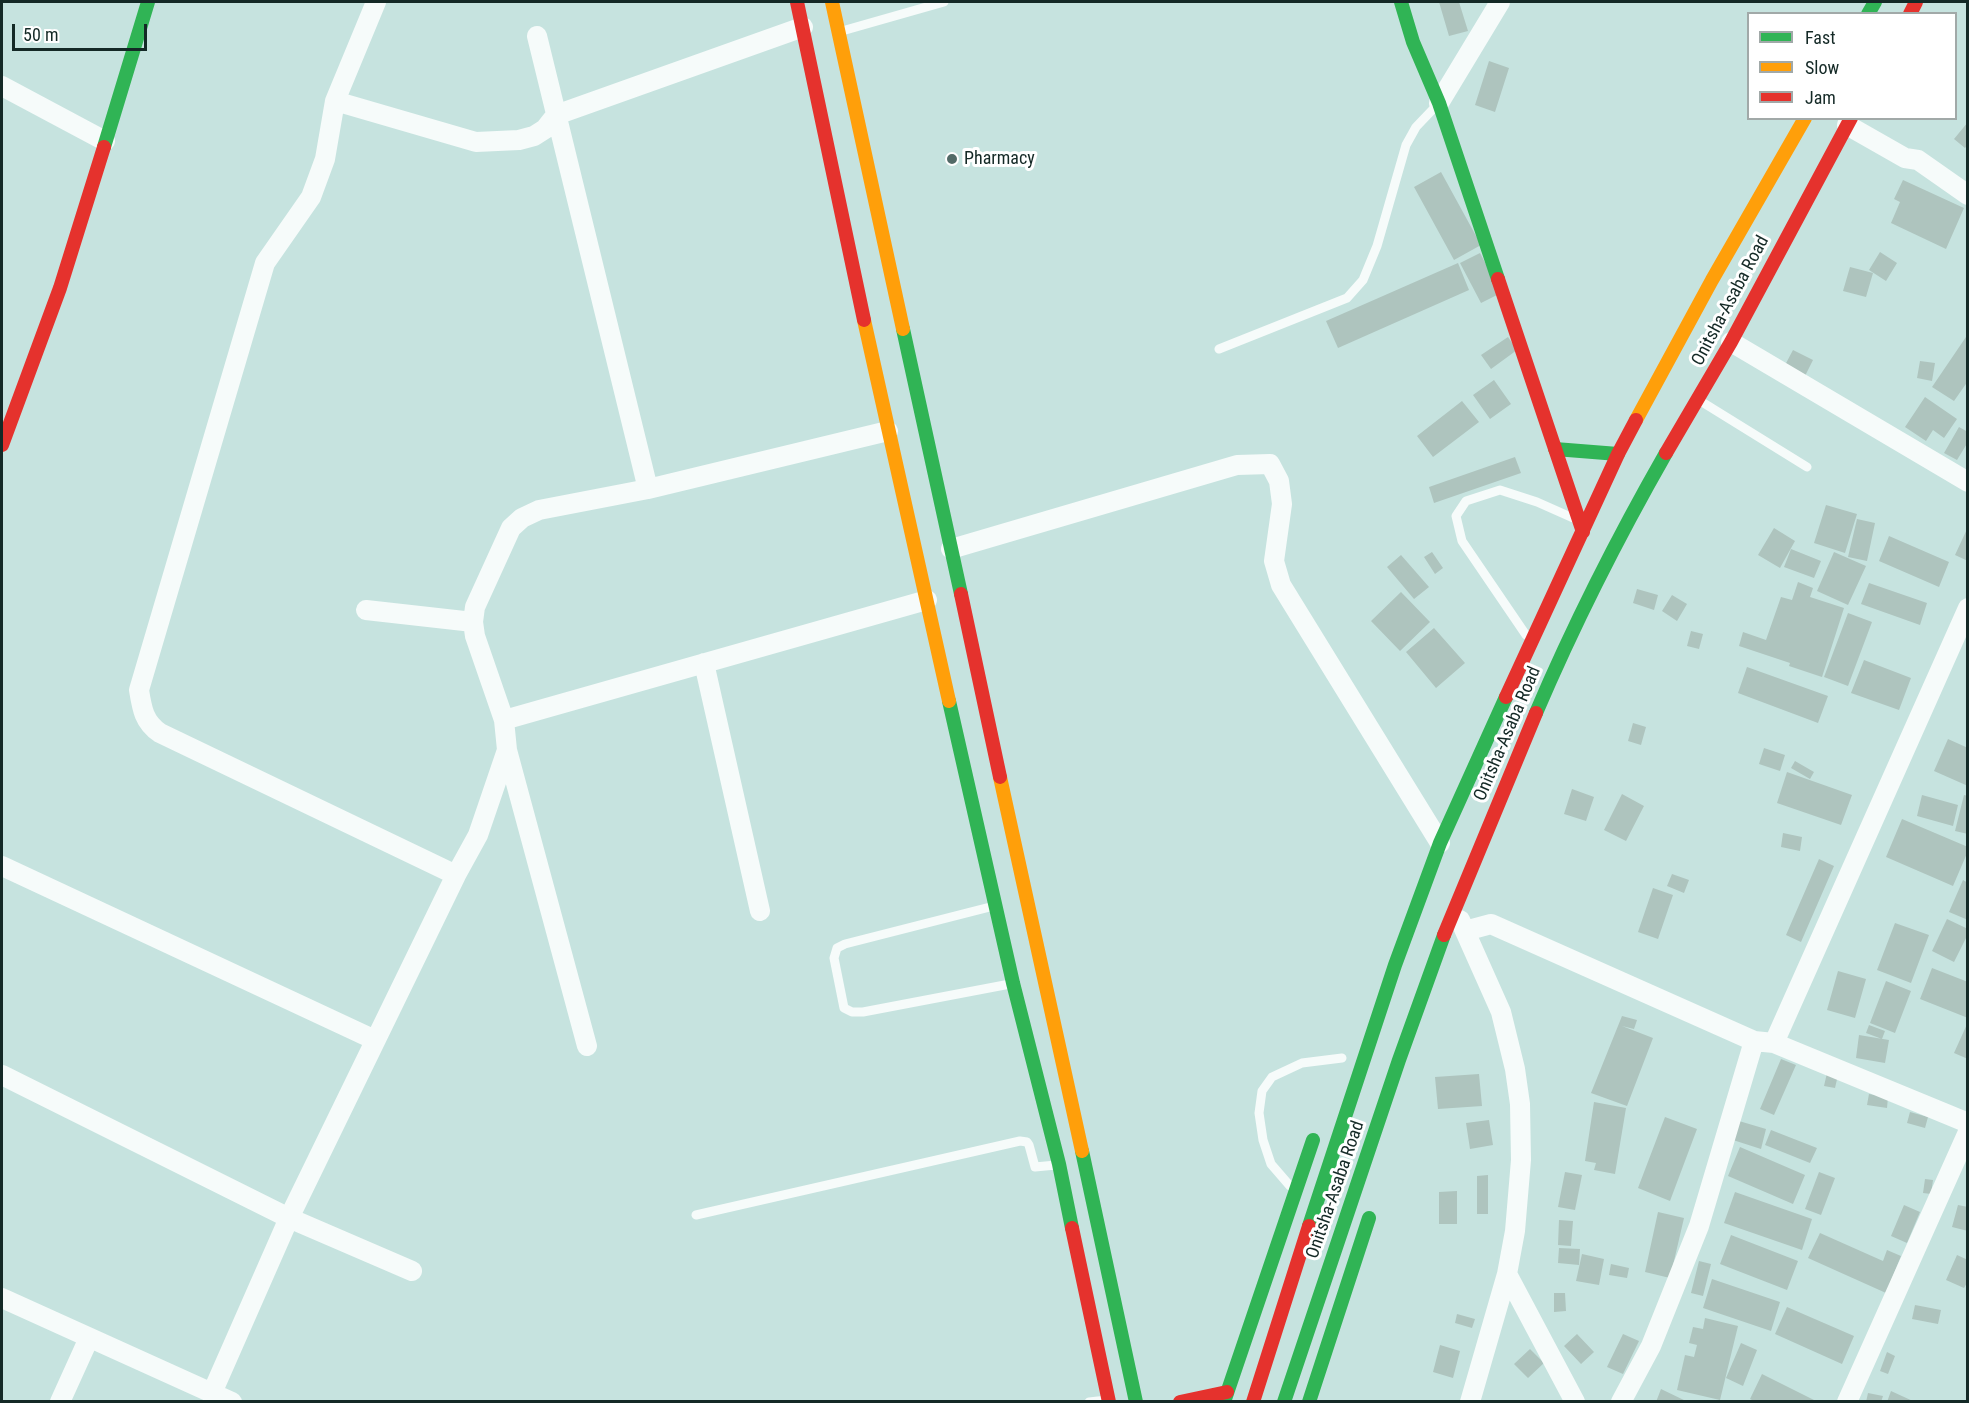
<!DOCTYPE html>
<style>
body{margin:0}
#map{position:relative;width:1969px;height:1403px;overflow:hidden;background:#c6e3df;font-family:"Roboto Condensed",sans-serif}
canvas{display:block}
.frame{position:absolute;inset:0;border:3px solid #142926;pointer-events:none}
.legend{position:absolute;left:1747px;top:12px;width:210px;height:108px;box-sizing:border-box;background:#fff;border:2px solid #a1a9a8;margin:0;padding:8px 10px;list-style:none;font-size:18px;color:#142926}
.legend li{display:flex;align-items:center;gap:12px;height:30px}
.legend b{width:30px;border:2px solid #a1a9a8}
.scale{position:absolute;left:12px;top:24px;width:135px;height:27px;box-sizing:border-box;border:3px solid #142926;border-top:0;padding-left:8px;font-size:18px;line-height:21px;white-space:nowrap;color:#142926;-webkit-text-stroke:4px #fff;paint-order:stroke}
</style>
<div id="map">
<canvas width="1969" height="1403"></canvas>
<div class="frame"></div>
<ul class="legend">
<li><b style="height:8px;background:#30b455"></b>Fast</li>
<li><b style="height:8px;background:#ff9f0a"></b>Slow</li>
<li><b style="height:8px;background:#e5322d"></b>Jam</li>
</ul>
<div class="scale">50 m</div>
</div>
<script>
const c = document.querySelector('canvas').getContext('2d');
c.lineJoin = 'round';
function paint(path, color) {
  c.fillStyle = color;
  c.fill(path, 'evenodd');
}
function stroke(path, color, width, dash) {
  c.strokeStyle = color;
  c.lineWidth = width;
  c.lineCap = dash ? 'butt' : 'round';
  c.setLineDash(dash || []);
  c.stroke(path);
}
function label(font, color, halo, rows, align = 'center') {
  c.font = font + ' "Roboto Condensed",sans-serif';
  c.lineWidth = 6;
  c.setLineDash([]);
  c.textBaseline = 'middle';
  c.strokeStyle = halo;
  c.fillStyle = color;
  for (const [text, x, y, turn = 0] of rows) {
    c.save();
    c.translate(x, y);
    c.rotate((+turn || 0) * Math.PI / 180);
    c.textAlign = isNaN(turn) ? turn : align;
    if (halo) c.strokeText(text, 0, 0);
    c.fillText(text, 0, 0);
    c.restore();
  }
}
const building = new Path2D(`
 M 1439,2 L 1459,2 L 1468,31 L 1449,36 Z
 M 1489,61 L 1509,68 L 1495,112 L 1475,105 Z
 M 1968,122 L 1968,144 L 1965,148 L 1954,139 Z
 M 1441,172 L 1481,245 L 1454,260 L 1414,187 Z
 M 1903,180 L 1964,208 L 1946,249 L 1891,223 L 1900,202 L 1894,199 Z
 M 1880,252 L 1897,263 L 1886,281 L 1869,270 Z
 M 1480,253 L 1501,293 L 1481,303 L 1460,263 Z
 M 1458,263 L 1469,290 L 1338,348 L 1326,321 Z
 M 1850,267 L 1873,273 L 1866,297 L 1843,291 Z
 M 1968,334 L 1968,381 L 1954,401 L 1932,387 Z
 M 1508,337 L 1517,350 L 1491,369 L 1481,355 Z
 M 1793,350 L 1813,360 L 1804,378 L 1784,367 Z
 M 1920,361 L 1935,363 L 1932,381 L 1917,378 Z
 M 1494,380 L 1511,404 L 1490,419 L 1473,395 Z
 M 1925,397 L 1957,419 L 1944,438 L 1933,430 L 1926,441 L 1905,427 Z
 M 1462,401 L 1479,422 L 1433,457 L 1417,436 Z
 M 1959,427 L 1968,432 L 1968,442 L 1957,460 L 1944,453 Z
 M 1515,457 L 1521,473 L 1434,503 L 1429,487 Z
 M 1826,505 L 1857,514 L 1845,553 L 1814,543 Z
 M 1857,519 L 1875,523 L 1867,561 L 1848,557 Z
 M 1968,527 L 1968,561 L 1955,555 Z
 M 1774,528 L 1795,541 L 1780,568 L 1758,555 Z
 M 1889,536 L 1949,562 L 1939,587 L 1879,561 Z
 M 1791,549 L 1821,561 L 1814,578 L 1784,567 Z
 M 1432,552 L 1443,568 L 1435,574 L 1424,557 Z
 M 1834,552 L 1866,566 L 1848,605 L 1817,591 Z
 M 1401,555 L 1429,587 L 1414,599 L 1387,567 Z
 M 1798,582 L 1813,588 L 1810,597 L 1844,608 L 1822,677 L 1789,666 L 1790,663 L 1739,646 L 1743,632 L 1766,640 L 1781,597 L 1792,600 Z
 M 1869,583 L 1927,603 L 1920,625 L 1861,604 Z
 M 1637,589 L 1658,595 L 1654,610 L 1633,603 Z
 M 1401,592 L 1430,622 L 1400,651 L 1371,621 Z
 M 1672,595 L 1687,604 L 1677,621 L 1662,611 Z
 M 1848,613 L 1872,622 L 1848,686 L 1824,677 Z
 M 1434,628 L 1465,663 L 1436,688 L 1406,652 Z
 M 1691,631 L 1703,634 L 1699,649 L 1687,646 Z
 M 1864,660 L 1911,678 L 1899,710 L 1851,693 Z
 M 1747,667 L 1828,696 L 1818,723 L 1738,693 Z
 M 1633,723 L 1646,727 L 1641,745 L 1628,741 Z
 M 1948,739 L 1968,748 L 1968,786 L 1934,771 Z
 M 1764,748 L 1785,755 L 1780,771 L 1759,764 Z
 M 1795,761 L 1814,772 L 1810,779 L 1791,768 Z
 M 1787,772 L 1852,795 L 1841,825 L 1777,803 Z
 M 1572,789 L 1594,797 L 1586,821 L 1564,814 Z
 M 1622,794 L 1644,806 L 1626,841 L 1604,830 Z
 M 1922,795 L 1958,805 L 1953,826 L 1917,816 Z
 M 1964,795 L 1968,796 L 1968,834 L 1955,831 Z
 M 1902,819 L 1968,847 L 1968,851 L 1953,886 L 1886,857 Z
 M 1783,833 L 1802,837 L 1800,851 L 1781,847 Z
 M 1819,859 L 1834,866 L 1801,942 L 1786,935 Z
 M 1672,874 L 1689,880 L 1684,893 L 1667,886 Z
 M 1963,880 L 1968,883 L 1968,920 L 1949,912 Z
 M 1653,888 L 1673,895 L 1658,939 L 1638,932 Z
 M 1947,919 L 1968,929 L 1968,934 L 1954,962 L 1932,951 Z
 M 1895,923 L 1929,935 L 1911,983 L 1877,970 Z
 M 1932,968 L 1968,982 L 1968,1018 L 1920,999 Z
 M 1838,971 L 1866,979 L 1855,1018 L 1827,1010 Z
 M 1886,981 L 1911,991 L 1895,1033 L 1870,1023 Z
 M 1622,1016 L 1637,1020 L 1634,1029 L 1622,1026 L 1653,1038 L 1627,1106 L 1591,1093 Z
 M 1968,1022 L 1968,1059 L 1954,1053 Z
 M 1869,1025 L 1885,1031 L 1882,1039 L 1866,1033 Z
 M 1859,1035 L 1889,1040 L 1885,1063 L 1856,1058 Z
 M 1781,1059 L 1796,1065 L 1774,1115 L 1760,1109 Z
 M 1827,1073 L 1838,1075 L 1835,1088 L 1824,1086 Z
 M 1479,1074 L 1482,1106 L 1438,1109 L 1435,1077 Z
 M 1869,1094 L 1888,1097 L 1887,1108 L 1867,1105 Z
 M 1594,1102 L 1626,1108 L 1615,1174 L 1594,1170 L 1596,1163 L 1585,1161 Z
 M 1910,1112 L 1928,1117 L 1925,1128 L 1907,1123 Z
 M 1665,1117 L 1697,1129 L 1670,1201 L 1638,1188 Z
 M 1489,1120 L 1493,1145 L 1470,1149 L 1466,1123 Z
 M 1739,1121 L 1766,1129 L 1761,1149 L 1733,1140 Z
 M 1771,1130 L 1817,1148 L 1810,1163 L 1765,1145 Z
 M 1740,1147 L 1805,1175 L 1793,1204 L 1728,1176 Z
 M 1565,1172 L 1582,1175 L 1575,1210 L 1558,1207 Z
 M 1819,1172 L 1835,1178 L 1821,1215 L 1805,1209 Z
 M 1488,1175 L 1488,1214 L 1477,1214 L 1477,1176 Z
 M 1925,1179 L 1933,1180 L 1931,1194 L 1923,1193 Z
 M 1457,1191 L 1457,1224 L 1439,1224 L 1439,1192 Z
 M 1735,1192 L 1812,1219 L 1802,1250 L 1724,1223 Z
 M 1904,1205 L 1920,1212 L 1907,1243 L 1891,1236 Z
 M 1958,1205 L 1968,1207 L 1968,1231 L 1952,1227 Z
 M 1658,1212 L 1684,1218 L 1670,1278 L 1645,1272 Z
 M 1559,1220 L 1573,1221 L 1571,1246 L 1558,1245 Z
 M 1820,1233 L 1883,1261 L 1887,1250 L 1901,1256 L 1886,1293 L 1808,1258 Z
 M 1731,1235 L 1798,1261 L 1787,1290 L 1720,1264 Z
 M 1559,1248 L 1580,1249 L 1579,1265 L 1558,1263 Z
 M 1582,1254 L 1604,1259 L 1599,1285 L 1576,1281 Z
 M 1957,1255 L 1968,1260 L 1968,1281 L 1964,1288 L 1946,1280 Z
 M 1699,1261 L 1711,1264 L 1703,1296 L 1691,1293 Z
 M 1611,1264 L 1629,1268 L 1627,1278 L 1609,1275 Z
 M 1712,1279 L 1780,1302 L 1771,1331 L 1703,1308 Z
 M 1554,1293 L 1565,1293 L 1566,1311 L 1554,1312 Z
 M 1915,1305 L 1941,1310 L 1938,1324 L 1912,1319 Z
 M 1787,1307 L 1854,1336 L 1842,1364 L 1775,1334 Z
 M 1457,1314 L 1475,1319 L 1472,1328 L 1455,1323 Z
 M 1705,1318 L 1738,1326 L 1720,1400 L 1677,1390 L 1685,1355 L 1694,1357 L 1697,1345 L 1689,1343 L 1693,1327 L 1703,1329 Z
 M 1577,1334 L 1594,1352 L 1581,1364 L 1564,1346 Z
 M 1623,1334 L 1639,1341 L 1623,1374 L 1607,1367 Z
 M 1741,1343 L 1757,1350 L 1743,1386 L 1726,1378 Z
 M 1440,1345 L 1460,1351 L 1453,1378 L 1433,1372 Z
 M 1530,1349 L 1544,1363 L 1528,1378 L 1514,1364 Z
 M 1887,1352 L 1895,1356 L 1888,1374 L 1880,1371 Z
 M 1762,1374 L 1818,1402 L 1756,1402 L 1750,1399 Z
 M 1661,1389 L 1688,1402 L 1656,1402 Z
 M 1891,1391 L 1915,1402 L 1887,1402 Z
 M 1868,1393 L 1883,1396 L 1881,1402 L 1866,1402 Z`);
const lane = new Path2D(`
 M 842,31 L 944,2
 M 1219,349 L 1347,298 L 1363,280 L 1377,246 L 1406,145 L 1416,127 L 1437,105
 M 1702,402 L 1807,467
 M 1526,635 L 1462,541 L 1456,516 L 1466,501 L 1500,490 L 1537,502 L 1573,518
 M 994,906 L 845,944 L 837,948 L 834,958 L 844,1008 L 852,1012 L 863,1012 L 1010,984
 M 1290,1186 L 1271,1164 L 1263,1140 L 1259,1113 L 1262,1091 L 1272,1077 L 1302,1063 L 1342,1058
 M 696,1215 L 1020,1141 L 1027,1142 L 1029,1145 L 1035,1167 L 1056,1165
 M 1089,1402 L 1107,1400`);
const street = new Path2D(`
 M 376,2 L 335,101 L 325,159 L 311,197 L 265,263 L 139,690 C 142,709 144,722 160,733 L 456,875
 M 537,36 L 648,489
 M 2,86 L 105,141
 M 335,101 L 476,142 L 519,140 L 534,136 L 545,129 L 556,115 L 803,27
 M 1439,103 L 1500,2
 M 1847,125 L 1905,158 L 1918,160 L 1968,195
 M 1731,342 L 1968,482
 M 951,549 L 1237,465 L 1270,464 L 1279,481 L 1282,504 L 1274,561 L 1281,585 L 1440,843
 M 366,610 L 473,622
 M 704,663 L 760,911
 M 504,720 L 927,600
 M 2,866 L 375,1040
 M 1460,920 L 1501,1012 L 1515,1069 L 1520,1104 L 1521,1160 L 1515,1231 L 1507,1274 L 1575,1402
 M 1465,931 L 1491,924 L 1754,1041 L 1774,1043 L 1968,1123
 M 1774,1043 L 1968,608
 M 587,1046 L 507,750 L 504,720 L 475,636 L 473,622 L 475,607 L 511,528 L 522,518 L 539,510 L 648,489 L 888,431
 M 2,1075 L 289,1218 L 412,1271
 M 2,1298 L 232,1402
 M 212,1393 L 289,1218 L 456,875 L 478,835 L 507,750
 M 60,1402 L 89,1338
 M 1470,1402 L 1507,1274
 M 1621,1402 L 1651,1346 L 1699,1226 L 1754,1041
 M 1847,1402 L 1968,1132`);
const fast = new Path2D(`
 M 1401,2 L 1413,42 L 1439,103 L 1498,279
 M 1868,14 L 1875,2
 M 104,147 L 148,2
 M 903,329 L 961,594
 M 1555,449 L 1618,454
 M 949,701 L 1013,983 L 1059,1164 L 1072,1228
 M 1536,713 C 1574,624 1618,537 1666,453
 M 1082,1151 L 1136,1402
 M 1309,1226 L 1395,965 L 1440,843 L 1506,697
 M 1224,1402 L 1313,1140
 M 1284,1402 L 1399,1060 L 1444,935
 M 1309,1402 L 1369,1218`);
const slow = new Path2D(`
 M 832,2 L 903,329
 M 864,320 L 949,701
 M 1636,420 L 1712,280 L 1805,118
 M 1000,777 L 1082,1151`);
const jam = new Path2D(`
 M 797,2 L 864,320
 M 1910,14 L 1916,2
 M 1498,279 L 1583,532
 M 2,445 L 60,288 L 104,147
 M 1666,453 L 1731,342 L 1851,118
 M 961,594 L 1000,777
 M 1506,697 L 1618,454 L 1636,420
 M 1444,935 L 1536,713
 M 1072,1228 L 1109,1402
 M 1180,1402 L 1227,1392
 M 1253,1402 L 1309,1226`);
const markers = [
 [952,159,6,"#526a67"]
];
const poiNames = [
 ["Pharmacy",964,159]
];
const streetNames = [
 ["Onitsha-Asaba Road",1731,301,-62],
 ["Onitsha-Asaba Road",1508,734,-67],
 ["Onitsha-Asaba Road",1336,1190,-71]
];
paint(building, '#aec4be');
stroke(lane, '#f6fbfa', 9);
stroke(street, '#f6fbfa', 20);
stroke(fast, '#30b455', 14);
stroke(slow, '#ff9f0a', 14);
stroke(jam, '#e5322d', 14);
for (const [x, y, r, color] of markers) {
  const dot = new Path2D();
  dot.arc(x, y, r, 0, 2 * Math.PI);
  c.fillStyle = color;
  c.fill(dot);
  stroke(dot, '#fff', 2);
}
label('18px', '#142926', '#fff', poiNames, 'left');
label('18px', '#142926', '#fff', streetNames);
</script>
